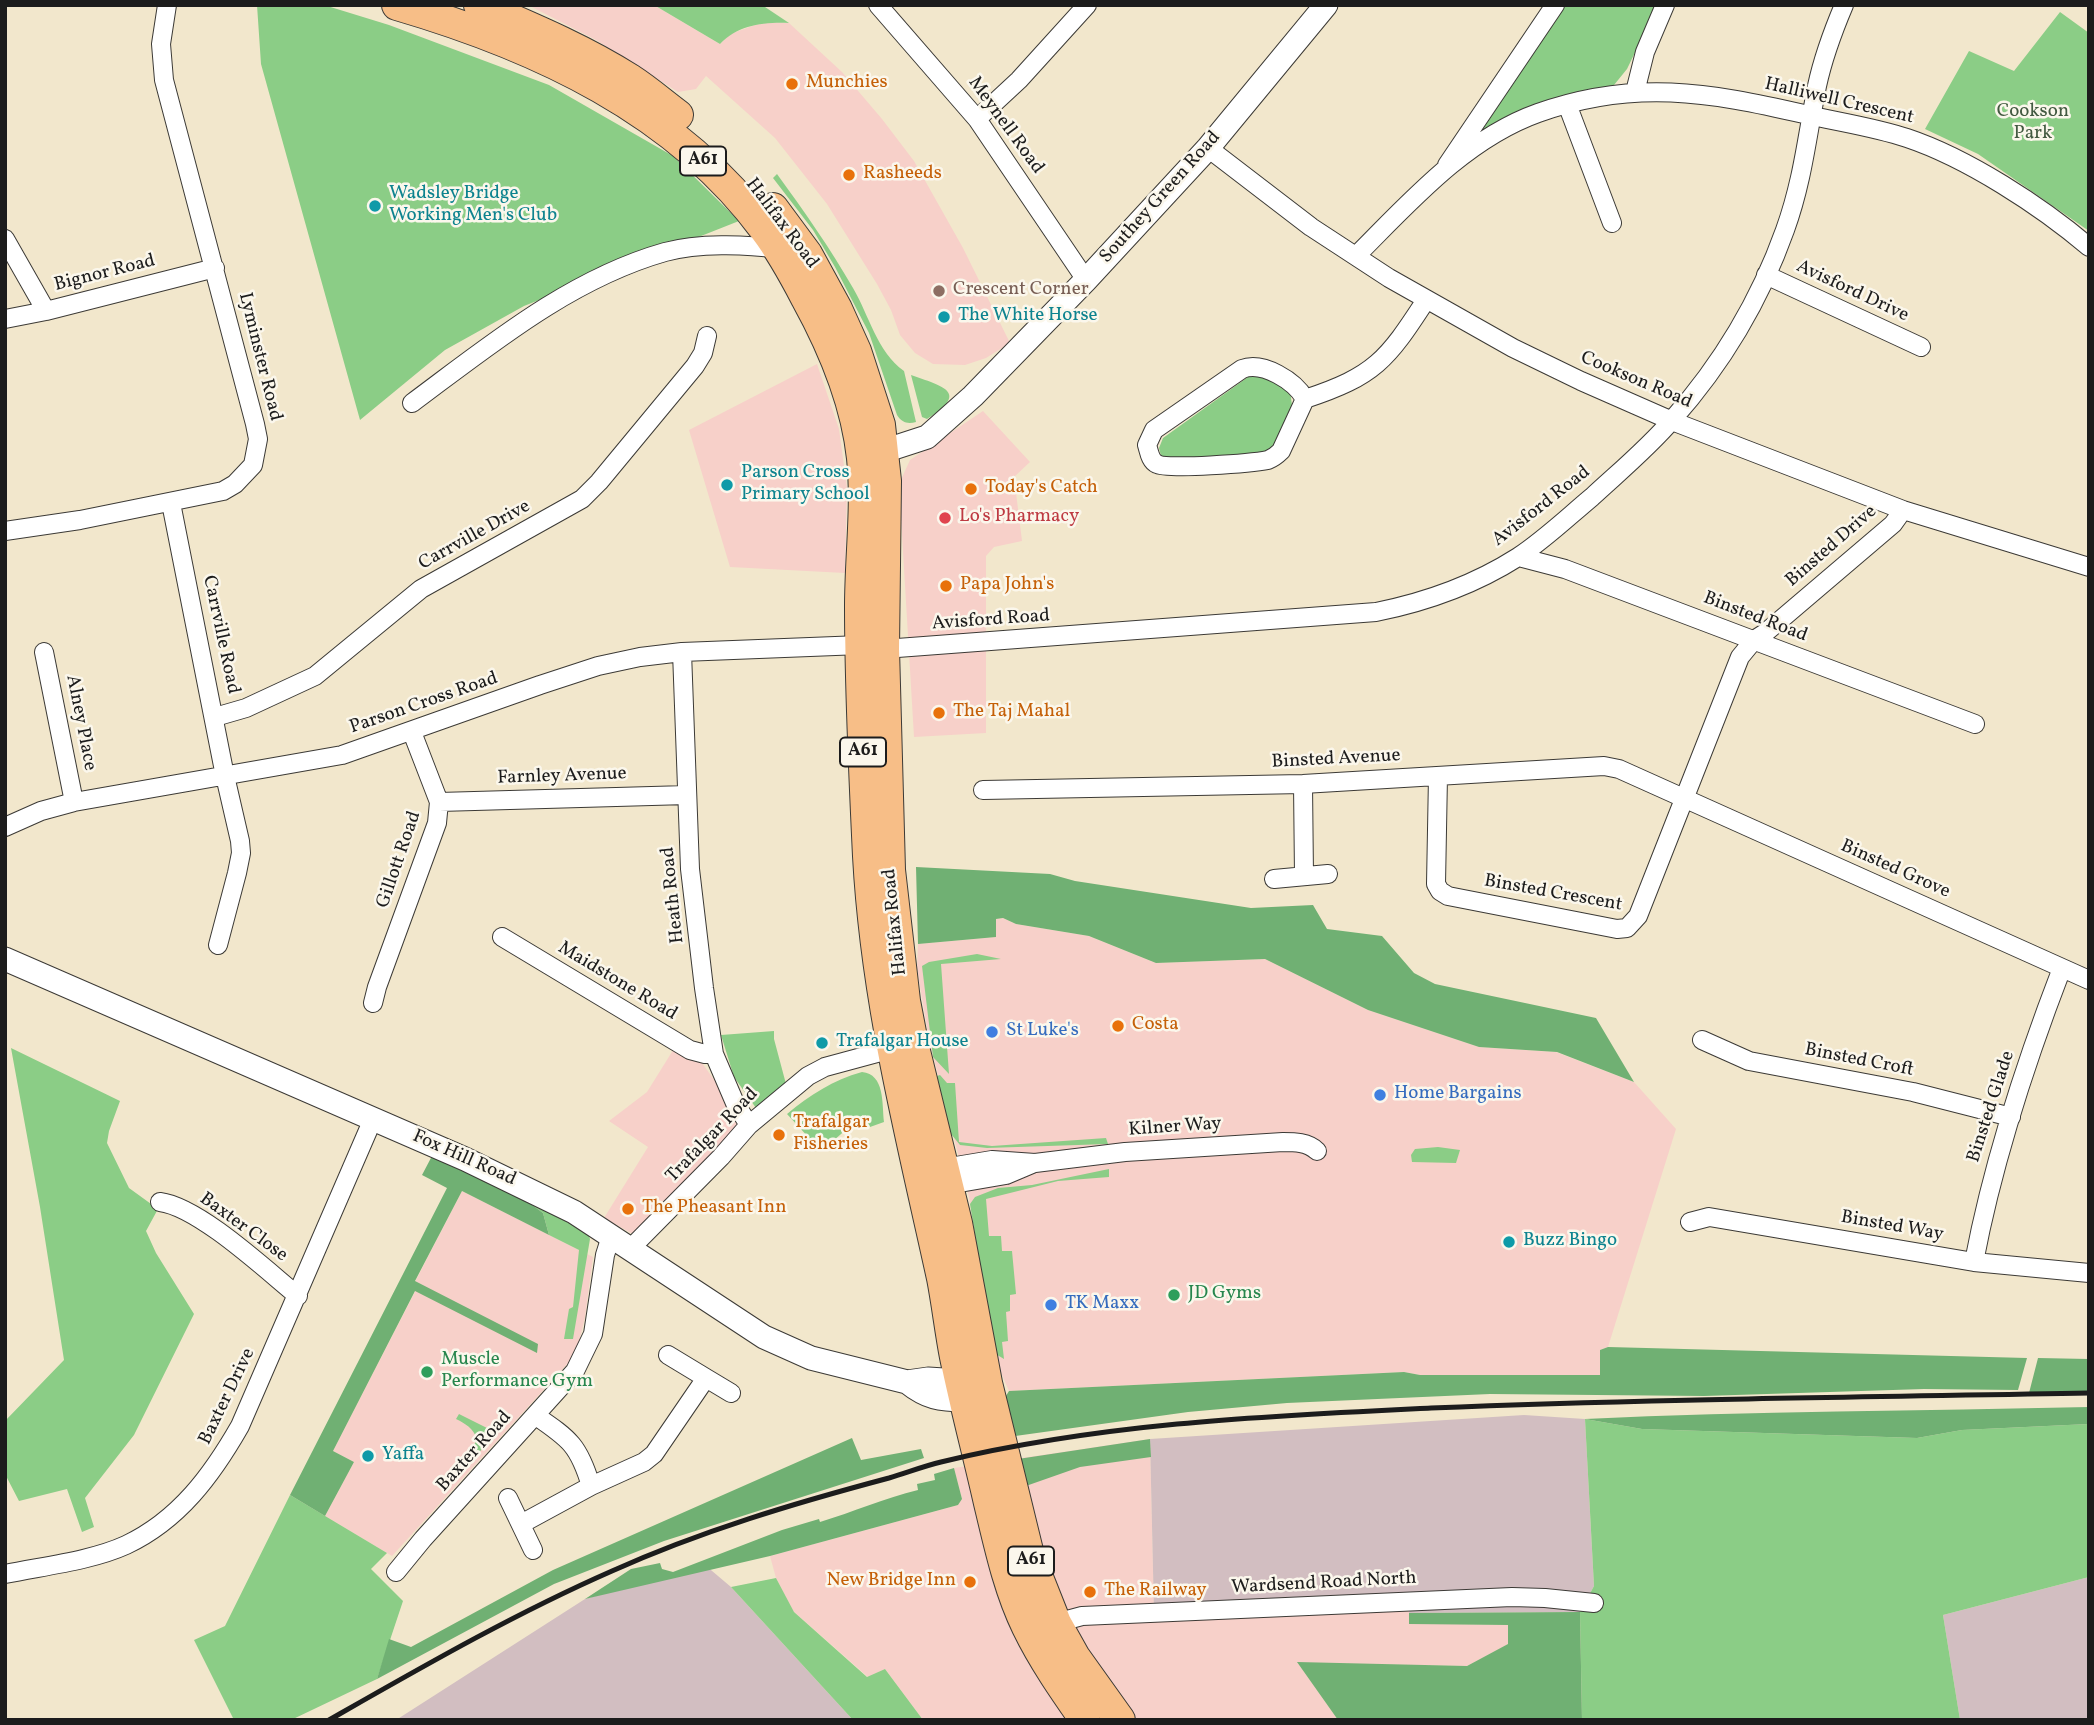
<!DOCTYPE html>
<style>
body{margin:0}
#map{position:relative;width:2094px;height:1725px;overflow:hidden;background:#f2e7cc;font-family:Vollkorn,serif}
canvas{display:block}
.frame{position:absolute;inset:0;border:7px solid #1c1c1c;pointer-events:none}
</style>
<div id="map">
<canvas width="2094" height="1725"></canvas>
<div class="frame"></div>
</div>
<script>
const c = document.querySelector('canvas').getContext('2d');
c.lineJoin = 'round';
function paint(path, color) {
  c.fillStyle = color;
  c.fill(path, 'evenodd');
}
function stroke(path, color, width, dash) {
  c.strokeStyle = color;
  c.lineWidth = width;
  c.lineCap = dash ? 'butt' : 'round';
  c.setLineDash(dash || []);
  c.stroke(path);
}
function label(font, color, halo, rows, align = 'center') {
  c.font = font + ' Vollkorn,serif';
  c.lineWidth = 5;
  c.setLineDash([]);
  c.textBaseline = 'middle';
  c.strokeStyle = halo;
  c.fillStyle = color;
  for (const [text, x, y, turn = 0] of rows) {
    c.save();
    c.translate(x, y);
    c.rotate((+turn || 0) * Math.PI / 180);
    c.textAlign = isNaN(turn) ? turn : align;
    if (halo) c.strokeText(text, 0, 0);
    c.fillText(text, 0, 0);
    c.restore();
  }
}
const built = new Path2D(`
 M 528,5 L 654,5 L 720,44 L 730,34 L 755,25 L 770,22 L 789,23 L 842,72 L 882,119 L 914,161 L 963,248 L 1010,343 L 986,358 L 965,365 L 933,364 L 915,353 L 900,335 L 891,310 L 877,284 L 827,204 L 775,138 L 706,76 L 696,89 L 678,92 L 596,40 Z
 M 817,364 L 839,429 L 847,488 L 845,573 L 730,567 L 689,430 Z
 M 983,411 L 1030,462 L 1014,477 L 1022,541 L 994,547 L 986,556 L 986,733 L 914,737 L 899,484 L 910,460 Z
 M 1003,918 L 1016,924 L 1089,936 L 1156,963 L 1265,959 L 1368,1010 L 1479,1047 L 1556,1052 L 1634,1082 L 1676,1129 L 1608,1347 L 1600,1350 L 1601,1375 L 1420,1375 L 1404,1372 L 1009,1391 L 995,1359 L 969,1197 L 929,1040 L 917,968 L 918,944 L 995,937 L 996,919 Z
 M 675,1047 L 702,1063 L 726,1096 L 738,1125 L 695,1174 L 637,1233 L 631,1233 L 604,1218 L 648,1147 L 609,1121 L 647,1092 Z
 M 462,1191 L 593,1257 L 585,1317 L 579,1342 L 570,1361 L 392,1556 L 325,1516 L 354,1462 L 333,1451 L 419,1284 L 415,1282 Z
 M 1150,1439 L 1154,1613 L 1413,1601 L 1409,1623 L 1508,1625 L 1509,1644 L 1467,1666 L 1298,1663 L 1338,1720 L 923,1720 L 885,1669 L 868,1677 L 793,1611 L 776,1578 L 770,1556 L 958,1505 L 962,1499 L 954,1468 Z`);
const industrial = new Path2D(`
 M 1524,1415 L 1585,1419 L 1594,1586 L 1580,1612 L 1409,1613 L 1412,1602 L 1154,1613 L 1150,1439 Z
 M 705,1565 L 731,1587 L 853,1720 L 396,1720 L 585,1599 Z
 M 2089,1577 L 2089,1720 L 1960,1720 L 1943,1615 Z`);
const green = new Path2D(`
 M 257,5 L 324,5 L 389,25 L 549,85 L 673,156 L 739,221 L 524,306 L 445,350 L 360,420 L 261,64 Z
 M 654,5 L 762,5 L 789,23 C 763,22 738,25 720,44 Z
 M 1564,5 L 1658,5 L 1627,69 L 1614,85 L 1475,140 L 1473,135 Z
 M 2060,12 L 2089,33 L 2089,231 L 1978,154 L 1925,129 L 1969,51 L 2014,71 Z
 M 777,174 C 804,211 830,248 853,288 C 869,315 877,352 904,371 L 916,422 C 908,424 902,423 897,415 L 869,333 L 835,267 L 813,230 L 773,178 Z
 M 911,375 C 942,386 971,392 927,419 L 922,417 Z
 M 1259,375 L 1290,390 L 1293,413 L 1276,449 L 1266,456 L 1169,461 L 1161,456 L 1159,448 L 1163,438 L 1248,377 Z
 M 977,954 L 1001,959 L 941,964 L 949,1074 L 933,1057 L 922,966 L 929,962 Z
 M 774,1031 L 774,1039 L 786,1084 L 756,1108 L 734,1077 L 721,1035 Z
 M 11,1048 L 120,1101 L 109,1131 L 107,1143 L 129,1188 L 158,1209 L 146,1231 L 156,1253 L 194,1314 L 134,1435 L 85,1498 L 94,1527 L 82,1532 L 67,1489 L 19,1501 L 5,1474 L 5,1421 L 64,1360 L 40,1207 Z
 M 862,1072 C 885,1074 882,1104 884,1122 L 870,1127 L 863,1115 L 826,1147 L 810,1139 L 787,1114 C 810,1095 833,1080 862,1072 Z
 M 940,1075 L 947,1083 L 955,1083 L 959,1142 L 992,1146 L 1106,1138 L 1108,1144 L 987,1148 L 960,1145 L 951,1134 L 937,1076 Z
 M 1438,1147 L 1460,1150 L 1456,1163 L 1412,1162 L 1411,1155 L 1415,1149 Z
 M 1109,1169 L 1109,1177 L 1058,1181 L 986,1199 L 989,1236 L 1001,1236 L 1002,1251 L 1012,1251 L 1016,1294 L 1010,1295 L 1010,1311 L 1006,1312 L 1008,1341 L 1002,1342 L 1004,1359 L 994,1353 L 970,1204 L 975,1197 L 998,1188 L 1032,1185 Z
 M 508,1187 L 588,1233 L 590,1239 L 573,1339 L 564,1339 L 569,1309 L 573,1307 L 579,1250 L 549,1235 L 543,1213 Z
 M 459,1414 L 497,1433 L 470,1462 L 467,1459 L 477,1439 C 473,1428 466,1424 456,1419 Z
 M 1585,1419 L 1642,1429 L 1917,1438 L 1962,1430 L 2089,1424 L 2089,1577 L 1943,1615 L 1960,1720 L 1582,1720 L 1580,1612 L 1594,1586 Z
 M 290,1495 L 387,1553 L 371,1569 L 403,1601 L 377,1679 L 291,1720 L 234,1720 L 194,1640 L 225,1626 Z
 M 776,1578 L 794,1612 L 867,1677 L 885,1669 L 923,1720 L 853,1720 L 731,1587 Z`);
const forest = new Path2D(`
 M 916,867 L 1050,874 L 1075,881 L 1251,908 L 1313,905 L 1327,929 L 1382,936 L 1414,973 L 1435,984 L 1596,1018 L 1634,1082 L 1557,1052 L 1479,1047 L 1368,1010 L 1265,959 L 1156,963 L 1089,936 L 1016,924 L 1003,918 L 996,919 L 996,937 L 918,944 Z
 M 432,1156 L 508,1187 L 543,1213 L 549,1235 L 462,1191 L 415,1281 L 538,1344 L 537,1353 L 415,1291 L 333,1451 L 354,1462 L 325,1516 L 290,1495 L 447,1188 L 422,1175 Z
 M 1608,1347 L 2027,1358 L 2018,1390 L 1924,1389 L 1704,1396 L 1490,1394 L 1287,1403 L 1188,1412 L 1008,1437 L 1001,1404 L 1009,1391 L 1404,1372 L 1420,1375 L 1600,1375 L 1600,1350 Z
 M 2038,1358 L 2089,1359 L 2089,1391 L 2029,1393 Z
 M 2089,1407 L 2089,1424 L 1962,1430 L 1917,1438 L 1642,1429 L 1585,1419 C 1753,1411 1921,1411 2089,1407 Z
 M 852,1438 L 861,1460 L 921,1449 L 924,1458 L 664,1541 L 554,1584 L 377,1679 L 389,1639 L 411,1647 L 553,1570 Z
 M 1150,1439 L 1151,1457 L 1080,1467 L 1023,1487 L 1018,1459 Z
 M 954,1468 L 962,1499 L 958,1505 L 770,1556 L 585,1599 L 631,1569 L 660,1563 L 662,1569 L 673,1572 L 782,1530 L 819,1519 L 820,1522 C 853,1512 885,1498 918,1490 L 917,1484 L 935,1480 L 934,1474 Z
 M 1580,1612 L 1582,1720 L 1338,1720 L 1297,1662 L 1467,1666 L 1508,1644 L 1508,1625 L 1409,1624 L 1409,1613 Z`);
const minor = new Path2D(`
 M 878,5 L 977,119 L 1086,280
 M 1635,92 L 1645,52 L 1665,5
 M 1567,104 L 1612,223
 M 977,119 L 1019,80 L 1087,5
 M 1208,148 L 1311,227 L 1389,278 L 1513,348 L 1581,381 L 1672,421 L 1903,510 L 2089,567
 M 1447,165 L 1555,5
 M 5,239 L 46,311
 M 1356,256 C 1409,203 1465,139 1538,113 C 1633,79 1709,92 1804,114 C 1838,122 1874,127 1907,138 C 1967,158 2041,206 2089,247
 M 1766,275 L 1921,347
 M 5,319 L 46,311 L 215,268
 M 1305,399 C 1295,381 1263,361 1242,369 L 1154,430 L 1147,445 C 1149,451 1150,461 1157,464 C 1167,470 1253,463 1268,460 C 1273,458 1277,455 1281,451 L 1305,399 C 1375,376 1387,360 1426,300
 M 412,403 C 490,345 570,279 665,252 C 698,243 745,244 778,249
 M 171,503 L 225,776 L 240,841 L 241,853 L 237,873 L 218,945
 M 5,531 L 80,520 L 223,491 L 235,484 L 253,465 L 258,439 L 255,424 L 164,80 L 161,44 L 167,5
 M 1519,557 L 1565,569 L 1975,724
 M 884,649 L 1376,612 C 1426,602 1474,585 1518,557 C 1544,540 1568,517 1592,497 C 1619,472 1648,448 1672,420 C 1721,365 1760,300 1785,230 C 1803,180 1807,136 1817,86 C 1823,58 1833,31 1844,5
 M 44,652 L 74,802
 M 682,652 L 690,869 L 704,988 L 714,1054 L 735,1103 L 749,1125
 M 215,717 L 246,708 L 315,676 L 421,589 L 582,499 L 599,482 L 695,366 L 703,353 L 707,336
 M 1438,776 L 1436,884 L 1440,891 L 1448,896 L 1617,929 L 1627,928 L 1638,916 L 1740,657 L 1754,640 L 1765,633 L 1893,524 L 1903,510
 M 1303,784 L 1304,876
 M 983,790 L 1303,784 L 1604,766 L 1619,769 L 2089,980
 M 439,802 L 687,795
 M 5,827 L 41,811 L 74,802 L 342,755 L 540,685 L 598,666 L 640,657 L 682,652 L 861,645
 M 1274,879 L 1328,874
 M 502,937 L 690,1050 L 705,1054 L 714,1054
 M 373,1003 L 377,987 L 437,823 L 439,802 L 412,732
 M 1702,1040 L 1749,1061 L 1913,1092 L 2011,1117
 M 944,1168 L 992,1160 L 1035,1163 L 1125,1152 L 1283,1142 C 1294,1142 1308,1142 1317,1151
 M 948,1185 L 1006,1175 L 1032,1164
 M 160,1202 C 199,1207 266,1270 298,1296
 M 1690,1222 L 1709,1217 L 1974,1262 L 2089,1273
 M 631,1248 L 721,1157 L 749,1125 L 808,1076 L 825,1067 L 899,1047
 M 1974,1262 C 1993,1161 2025,1064 2062,968
 M 706,1378 L 731,1393
 M 536,1416 C 570,1439 579,1446 591,1486 L 644,1462 L 654,1454 L 706,1378 L 668,1355
 M 508,1498 L 533,1550
 M 521,1524 L 591,1486
 M 396,1572 L 423,1539 L 575,1371 L 593,1334 L 605,1255 L 611,1236
 M 5,1574 C 43,1566 91,1561 126,1545 C 179,1520 212,1475 240,1426 L 373,1119
 M 1056,1623 L 1082,1616 L 1512,1597 L 1545,1598 L 1594,1603`);
const tertiary = new Path2D(`
 M 868,453 L 884,451 L 927,437 L 973,396 L 1086,280 L 1208,148 L 1326,5
 M 5,959 L 465,1159 L 574,1212 L 764,1337 L 811,1358 L 907,1382 L 928,1379 L 960,1381
 M 907,1382 C 927,1398 940,1400 965,1400`);
const trunk = new Path2D(`
 M 397,5 C 537,46 677,110 765,230 C 781,251 794,275 806,298 C 833,347 856,402 862,458 C 867,507 860,557 860,607 C 860,690 864,773 868,856 C 876,1003 911,1136 942,1278 C 947,1304 950,1331 955,1357 C 965,1406 978,1454 989,1503 C 999,1544 1008,1588 1027,1627 C 1043,1660 1064,1690 1085,1720
 M 479,5 C 530,27 583,49 630,79 C 647,90 662,103 678,115
 M 773,208 L 807,254 L 837,309 L 856,351 L 880,425 L 886,481 L 884,649 L 890,870 L 905,1001 L 913,1043 L 957,1223 L 987,1383 L 1029,1555 L 1056,1623 L 1075,1657 L 1120,1720`);
const rail = new Path2D(`
 M 329,1720 C 422,1667 514,1614 612,1571 C 701,1531 795,1503 889,1478 C 906,1473 924,1466 941,1462 C 1102,1423 1267,1416 1431,1408 C 1650,1399 1870,1397 2089,1393`);
const markers = [
 [792,84,7,"#e8710a"],
 [849,175,7,"#e8710a"],
 [375,206,7,"#0f9aa8"],
 [939,291,7,"#8d6e63"],
 [944,317,7,"#0f9aa8"],
 [727,485,7,"#0f9aa8"],
 [971,489,7,"#e8710a"],
 [945,518,7,"#e0444e"],
 [946,586,7,"#e8710a"],
 [939,713,7,"#e8710a"],
 [1118,1026,7,"#e8710a"],
 [992,1032,7,"#3f7fe0"],
 [822,1043,7,"#0f9aa8"],
 [1380,1095,7,"#3f7fe0"],
 [779,1135,7,"#e8710a"],
 [628,1209,7,"#e8710a"],
 [1509,1242,7,"#0f9aa8"],
 [1174,1295,7,"#2e9e5b"],
 [1051,1305,7,"#3f7fe0"],
 [427,1372,7,"#2e9e5b"],
 [368,1456,7,"#0f9aa8"],
 [970,1582,7,"#e8710a"],
 [1090,1592,7,"#e8710a"]
];
const shields = [
 [703,161,46],
 [863,752,46],
 [1031,1561,46]
];
const shieldNames = [
 ["A61",703,161],
 ["A61",863,752],
 ["A61",1031,1561]
];
const foodNames = [
 ["Munchies",806,84],
 ["Rasheeds",863,175],
 ["Today's Catch",985,489],
 ["Papa John's",960,586],
 ["The Taj Mahal",953,713],
 ["Costa",1132,1026],
 ["Trafalgar",793,1124],
 ["Fisheries",793,1146],
 ["The Pheasant Inn",642,1209],
 ["New Bridge Inn",956,1582,"right"],
 ["The Railway",1104,1592]
];
const streetNames = [
 ["Halliwell Crescent",1839,102,13],
 ["Meynell Road",1005,126,54],
 ["Southey Green Road",1161,198,-48],
 ["Halifax Road",781,224,53],
 ["Bignor Road",105,274,-14],
 ["Avisford Drive",1852,292,25],
 ["Lyminster Road",259,357,76],
 ["Cookson Road",1636,381,23],
 ["Avisford Road",1542,507,-38],
 ["Carrville Drive",475,536,-29],
 ["Binsted Drive",1832,547,-41],
 ["Binsted Road",1755,618,21],
 ["Avisford Road",991,621,-4],
 ["Carrville Road",220,635,78],
 ["Parson Cross Road",424,704,-19],
 ["Alney Place",80,723,79],
 ["Binsted Avenue",1336,760,-3],
 ["Farnley Avenue",562,777,-2],
 ["Gillott Road",400,860,-71],
 ["Binsted Grove",1895,870,24],
 ["Binsted Crescent",1553,894,10],
 ["Heath Road",674,895,-96],
 ["Halifax Road",896,922,-96],
 ["Maidstone Road",617,982,31],
 ["Binsted Croft",1859,1061,11],
 ["Binsted Glade",1992,1107,-72],
 ["Kilner Way",1175,1128,-4],
 ["Trafalgar Road",713,1136,-46],
 ["Fox Hill Road",464,1159,24],
 ["Binsted Way",1892,1227,10],
 ["Baxter Close",243,1228,36],
 ["Baxter Drive",228,1397,-64],
 ["Baxter Road",475,1452,-48],
 ["Wardsend Road North",1324,1584,-3]
];
const parkNames = [
 ["Cookson",2033,113],
 ["Park",2033,135]
];
const cultureNames = [
 ["Wadsley Bridge",389,195],
 ["Working Men's Club",389,217],
 ["The White Horse",958,317],
 ["Parson Cross",741,474],
 ["Primary School",741,496],
 ["Trafalgar House",836,1043],
 ["Buzz Bingo",1523,1242],
 ["Yaffa",382,1456]
];
const educationNames = [
 ["Crescent Corner",953,291]
];
const healthNames = [
 ["Lo's Pharmacy",959,518]
];
const shopNames = [
 ["St Luke's",1006,1032],
 ["Home Bargains",1394,1095],
 ["TK Maxx",1065,1305]
];
const leisureNames = [
 ["JD Gyms",1188,1295],
 ["Muscle",441,1361],
 ["Performance Gym",441,1383]
];
paint(built, '#f7d0c9');
paint(industrial, '#d2bec1');
paint(green, '#8bcd86');
paint(forest, '#70b073');
stroke(minor, '#3c3a36', 20);
stroke(tertiary, '#3c3a36', 25);
stroke(trunk, '#3c3a36', 32);
stroke(minor, '#fff', 18);
stroke(tertiary, '#fff', 23);
stroke(trunk, '#f7be87', 30);
stroke(rail, '#1c1c1c', 5);
for (const [x, y, r, color] of markers) {
  const dot = new Path2D();
  dot.arc(x, y, r, 0, 2 * Math.PI);
  c.fillStyle = color;
  c.fill(dot);
  stroke(dot, '#fbf7ec', 2.5);
}
for (const [x, y, w] of shields) {
  const box = new Path2D();
  box.roundRect(x - w / 2, y - 14.5, w, 29, 5);
  c.fillStyle = '#fbf7ec';
  c.fill(box);
  stroke(box, '#1c1c1c', 2);
}
label('bold 18px', '#1c1c1c', null, shieldNames);
label('19px', '#c56008', '#fbf7ec', foodNames, 'left');
label('19px', '#1c1c1c', '#fbf7ec', streetNames);
label('19px', '#435a41', '#fbf7ec', parkNames);
label('19px', '#0d838f', '#fbf7ec', cultureNames, 'left');
label('19px', '#785e54', '#fbf7ec', educationNames, 'left');
label('19px', '#be3a42', '#fbf7ec', healthNames, 'left');
label('19px', '#366cbe', '#fbf7ec', shopNames, 'left');
label('19px', '#27864d', '#fbf7ec', leisureNames, 'left');
</script>
